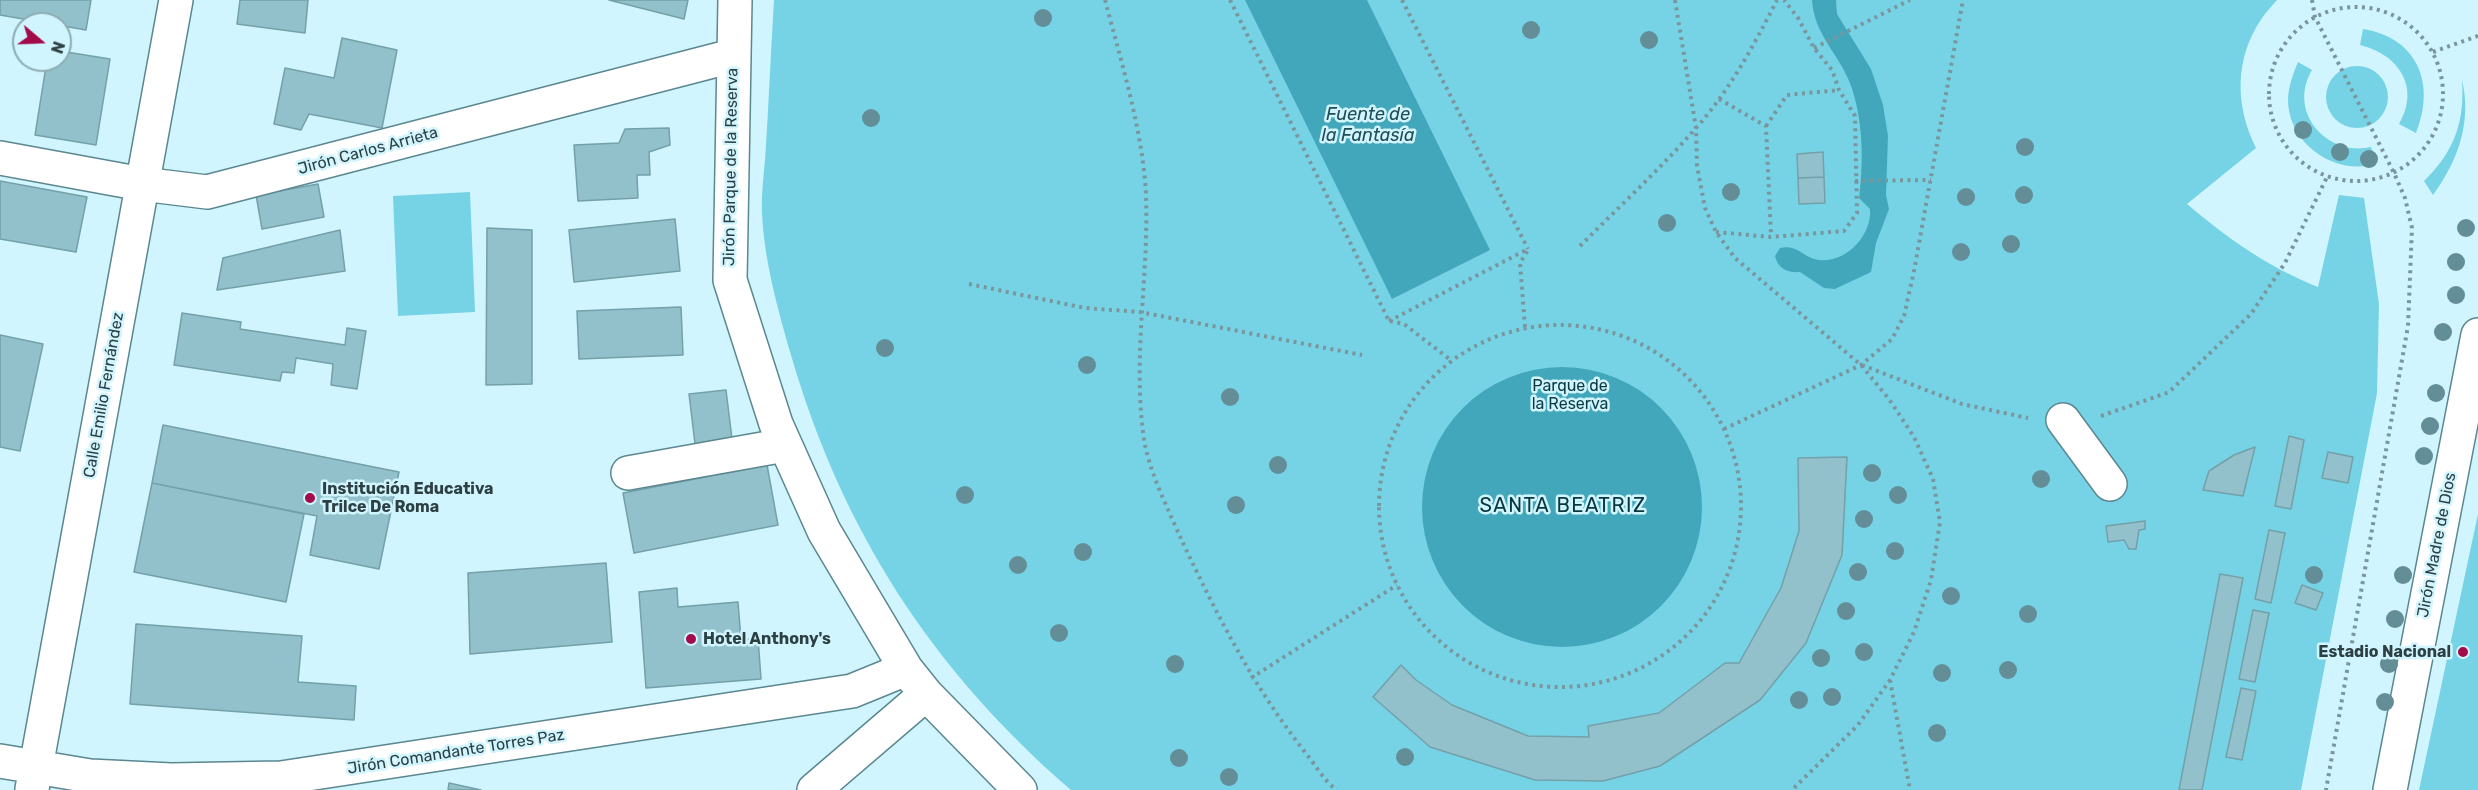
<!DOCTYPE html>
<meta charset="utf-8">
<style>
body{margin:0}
#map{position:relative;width:2478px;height:790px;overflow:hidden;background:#d0f5fe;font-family:Rubik,sans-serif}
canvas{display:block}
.north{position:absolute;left:12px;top:12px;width:60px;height:60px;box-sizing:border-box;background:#d0f5fe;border:2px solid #8eacb3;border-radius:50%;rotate:109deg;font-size:16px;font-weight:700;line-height:24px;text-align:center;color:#2c3f43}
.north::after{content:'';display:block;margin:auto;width:21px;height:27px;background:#a30b4a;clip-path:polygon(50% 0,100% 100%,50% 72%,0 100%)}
</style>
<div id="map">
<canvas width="2478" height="790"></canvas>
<div class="north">N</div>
</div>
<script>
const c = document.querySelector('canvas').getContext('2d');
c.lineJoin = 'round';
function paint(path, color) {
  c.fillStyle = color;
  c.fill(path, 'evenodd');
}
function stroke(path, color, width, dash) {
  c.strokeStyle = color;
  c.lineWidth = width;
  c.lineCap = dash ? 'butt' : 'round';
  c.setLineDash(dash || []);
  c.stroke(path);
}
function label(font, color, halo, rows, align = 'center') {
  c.font = font + ' Rubik,sans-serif';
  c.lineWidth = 5;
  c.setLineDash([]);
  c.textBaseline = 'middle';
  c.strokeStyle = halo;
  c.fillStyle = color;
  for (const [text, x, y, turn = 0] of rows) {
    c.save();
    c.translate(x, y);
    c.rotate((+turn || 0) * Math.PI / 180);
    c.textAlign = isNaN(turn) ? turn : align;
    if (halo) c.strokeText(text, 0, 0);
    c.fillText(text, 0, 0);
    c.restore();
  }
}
const green = new Path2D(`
 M 774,0 L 2277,0 C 2272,6 2266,12 2262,18 C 2234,59 2235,106 2256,148 L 2187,204 C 2227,238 2268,267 2318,287 L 2339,195 L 2364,198 L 2379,304 L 2377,393 L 2301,790 L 1071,790 C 933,671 842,531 791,355 C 778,310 764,260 762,213 C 761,190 765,167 766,145 C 769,97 771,48 774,0 Z
 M 2363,29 C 2418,38 2436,84 2416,133 L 2399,124 C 2421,87 2398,54 2360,45 Z
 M 2298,62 L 2312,70 C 2287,112 2327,157 2371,147 L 2376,164 C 2334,176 2287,143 2288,98 C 2289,85 2293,74 2298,62 Z
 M2326 97a31 31 0 1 1 62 0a31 31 0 1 1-62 0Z
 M 2462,80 C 2472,122 2458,161 2433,195 L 2424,181 C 2454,152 2465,122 2462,80 Z
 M 470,192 L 475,312 L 398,316 L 393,196 Z
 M 2478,514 L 2478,790 L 2419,790 Z`);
const water = new Path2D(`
 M 1245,0 L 1367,0 L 1490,250 L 1392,299 Z
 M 1812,0 L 1836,0 L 1837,14 L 1871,69 L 1883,105 L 1888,136 L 1886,195 L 1889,209 L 1876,243 L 1871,272 L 1835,289 L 1824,288 L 1800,272 C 1788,273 1778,269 1775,256 L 1780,248 C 1798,244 1803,258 1819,260 C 1847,263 1872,235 1870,209 L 1859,198 C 1864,161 1863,118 1850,83 C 1838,53 1814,34 1812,0 Z
 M1422 507a140 140 0 1 1 280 0a140 140 0 1 1-280 0Z`);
const building = new Path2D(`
 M 0,0 L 91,0 L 86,30 L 0,15 Z
 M 240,0 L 308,0 L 305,33 L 237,24 Z
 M 609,0 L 688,0 L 684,19 Z
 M 342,38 L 397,50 L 382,128 L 309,114 L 301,130 L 274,124 L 285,68 L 334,78 Z
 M 60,51 L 110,59 L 96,145 L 35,135 L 47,60 L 60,60 Z
 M 669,128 L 670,145 L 649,152 L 650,175 L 637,175 L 638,198 L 578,201 L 574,145 L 619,143 L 625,129 Z
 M 1823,152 L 1824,177 L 1798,178 L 1797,154 Z
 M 1824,177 L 1825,203 L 1799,204 L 1798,178 Z
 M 0,181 L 87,197 L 76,252 L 0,239 Z
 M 318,184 L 324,217 L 262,229 L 256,195 Z
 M 675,219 L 680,271 L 574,282 L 569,230 Z
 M 487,228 L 532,230 L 532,384 L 486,385 Z
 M 340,230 L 345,271 L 217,290 L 223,258 Z
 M 681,307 L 683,355 L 579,359 L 577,311 Z
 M 182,313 L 241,322 L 240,329 L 345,345 L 347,328 L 366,331 L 357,389 L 331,385 L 333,364 L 296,358 L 294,373 L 282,372 L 280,381 L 174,365 Z
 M 0,335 L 43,344 L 20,451 L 0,447 Z
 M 726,390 L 733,447 L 696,452 L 689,394 Z
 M 163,425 L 399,472 L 379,569 L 310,555 L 317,516 L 152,483 Z
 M 2289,436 L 2304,440 L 2291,509 L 2275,506 Z
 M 2255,447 L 2243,496 L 2203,490 L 2209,471 L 2234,455 Z
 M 2328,452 L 2353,457 L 2348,483 L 2322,478 Z
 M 1847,457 L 1842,555 L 1806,643 L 1760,700 L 1660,766 L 1603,781 L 1535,780 L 1430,747 L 1373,697 L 1401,665 L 1416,680 L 1452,705 L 1528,736 L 1589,737 L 1588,726 L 1659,713 L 1725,663 L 1739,663 L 1781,588 L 1799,531 L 1798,458 Z
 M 767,465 L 778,525 L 634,553 L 623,493 Z
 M 152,483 L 304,514 L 286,602 L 134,572 Z
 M 2145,521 L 2145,529 L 2139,530 L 2136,549 L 2129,549 L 2124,540 L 2108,542 L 2106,526 Z
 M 2269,530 L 2285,533 L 2271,603 L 2255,599 Z
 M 606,563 L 612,642 L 470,654 L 468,573 Z
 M 2220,574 L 2243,578 L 2202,790 L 2179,790 Z
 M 2302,585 L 2323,593 L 2316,610 L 2295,603 Z
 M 677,588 L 678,607 L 738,602 L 741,640 L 758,638 L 761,679 L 646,688 L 639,592 Z
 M 2253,610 L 2269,613 L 2255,682 L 2239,679 Z
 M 136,624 L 302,636 L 298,682 L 356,686 L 354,720 L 130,704 Z
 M 2241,688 L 2256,691 L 2242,760 L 2226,757 Z
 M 449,783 L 481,790 L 448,790 Z`);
const path = new Path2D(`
 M 1105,0 C 1121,61 1143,132 1146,195 C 1149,277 1132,358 1144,439 C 1149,472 1169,511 1182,541 C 1219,619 1254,688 1308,756 C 1316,766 1325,782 1337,790
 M 1230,0 L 1389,321
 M 1402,0 L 1528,249
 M 1675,0 L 1696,128 L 1697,166 L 1705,208 L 1716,232 L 1735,258 L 1861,365 L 1889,399 L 1914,437 L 1933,479 L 1940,522 L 1931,580 L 1914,632 L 1890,680 L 1858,725 L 1792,790
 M 2312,0 L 2315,17 L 2394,173 L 2405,198 L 2412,228 L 2408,326 L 2326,790
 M2269 94a87 87 0 1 1 174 0a87 87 0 1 1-174 0Z
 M 1814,48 L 1910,0
 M 2433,52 L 2478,36
 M 1719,99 L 1766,126 L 1771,236
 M 1766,126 L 1787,95 L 1839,90
 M 1855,181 L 1931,180
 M 1716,232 L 1771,237 L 1844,231 L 1857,213 L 1855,116 L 1839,90 L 1832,70 L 1814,48 L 1798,18 L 1784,0
 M 1580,246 C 1619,207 1660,169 1696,128 C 1730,90 1754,45 1777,0
 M 969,284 L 1085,308 L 1140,312 L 1362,355
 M 1389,321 L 1528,249
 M 1390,321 L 1404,324 L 1452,361
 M1379 506a181 181 0 1 1 362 0a181 181 0 1 1-362 0Z
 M 1525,327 L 1520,263 L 1528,250
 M 1862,365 L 1962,404 L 2028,418
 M 2101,416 L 2169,392 L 2251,314 L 2285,263 L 2327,177
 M 1724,429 L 1861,365 L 1892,339 L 1904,316 L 1914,271 L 1963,0
 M 1251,678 L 1397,585
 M 1890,680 L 1910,790`);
const minor = new Path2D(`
 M 735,0 L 730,280 L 776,424 L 824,531 L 906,669 L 926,694 L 1020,790
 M 0,158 L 142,184 L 207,192 L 732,56
 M 2063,420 L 2110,484
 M 628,473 L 785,445
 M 0,761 L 90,776 L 171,780 L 281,778 L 852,691 L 906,669
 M 32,789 L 176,0
 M 814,790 L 926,694
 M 2390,790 L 2478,335`);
const trees = [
 [1043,18],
 [1531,30],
 [1649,40],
 [871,118],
 [2303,130],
 [2025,147],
 [2340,152],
 [2369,159],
 [1731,192],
 [2024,195],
 [1966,197],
 [1667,223],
 [2466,228],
 [2011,244],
 [1961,252],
 [2456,262],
 [2456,295],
 [2443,332],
 [885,348],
 [1087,365],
 [2436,393],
 [1230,397],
 [2430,426],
 [2424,456],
 [1278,465],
 [1872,473],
 [2041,479],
 [965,495],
 [1898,495],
 [1236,505],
 [1864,519],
 [1895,551],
 [1083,552],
 [1018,565],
 [1858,572],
 [2314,575],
 [2403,575],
 [1951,596],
 [1846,611],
 [2028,614],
 [2395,619],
 [1059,633],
 [1864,652],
 [1821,658],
 [1175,664],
 [2389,664],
 [2008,670],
 [1942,673],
 [1832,697],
 [1799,700],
 [2385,702],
 [1937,733],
 [1405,757],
 [1179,758],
 [1229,777]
];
const markers = [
 [310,498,6,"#a30b4a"],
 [691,639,6,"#a30b4a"],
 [2463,652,6,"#a30b4a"]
];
const streetNames = [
 ["Jirón Carlos Arrieta",368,151,-15],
 ["Jirón Parque de la Reserva",731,167,-89],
 ["Calle Emilio Fernández",104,395,-80],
 ["Jirón Madre de Dios",2437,545,-79],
 ["Jirón Comandante Torres Paz",456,752,-9]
];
const parkNames = [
 ["Parque de",1570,386],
 ["la Reserva",1570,404]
];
const poiNames = [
 ["Institución Educativa",322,489],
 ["Trilce De Roma",322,507],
 ["Hotel Anthony's",703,639],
 ["Estadio Nacional",2451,652,"right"]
];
const waterNames = [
 ["Fuente de",1368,115],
 ["la Fantasía",1368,136]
];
const quarterNames = [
 ["SANTA BEATRIZ",1563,506]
];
paint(green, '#76d3e6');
paint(water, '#43a7bb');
paint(building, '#93c1cb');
stroke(building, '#73a0a9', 1.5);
stroke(minor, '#5b8790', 36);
stroke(path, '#7a969c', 4, [3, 4.5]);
stroke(minor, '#fff', 33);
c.fillStyle = '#638e97';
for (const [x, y] of trees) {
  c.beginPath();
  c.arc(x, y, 9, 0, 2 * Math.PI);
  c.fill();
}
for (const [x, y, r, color] of markers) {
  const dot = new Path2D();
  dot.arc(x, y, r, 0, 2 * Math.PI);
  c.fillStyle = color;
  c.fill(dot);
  stroke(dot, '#d0f5fe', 2);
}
label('16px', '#2c3f43', '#d0f5fe', streetNames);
label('16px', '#093942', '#d0f5fe', parkNames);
label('bold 16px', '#2c3f43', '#d0f5fe', poiNames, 'left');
label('italic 18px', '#204c55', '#d0f5fe', waterNames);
c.letterSpacing = '1.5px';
label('20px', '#083740', '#d0f5fe', quarterNames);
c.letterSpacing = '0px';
</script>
